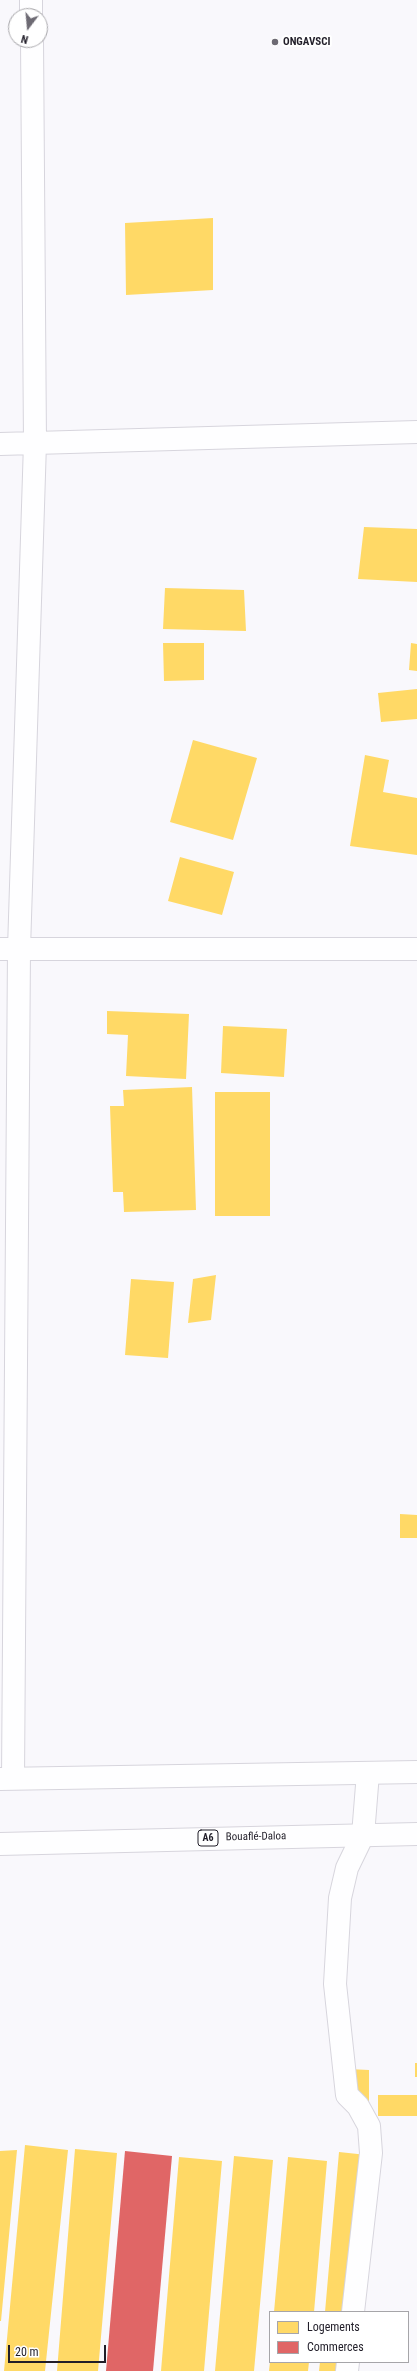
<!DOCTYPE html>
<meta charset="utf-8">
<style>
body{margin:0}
#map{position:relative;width:417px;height:2371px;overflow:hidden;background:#f9f8fc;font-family:"Roboto Condensed",sans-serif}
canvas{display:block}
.legend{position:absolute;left:269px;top:2311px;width:140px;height:52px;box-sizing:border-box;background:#fff;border:1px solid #a6a5a9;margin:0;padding:5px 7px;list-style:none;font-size:12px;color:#211e29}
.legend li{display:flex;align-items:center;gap:8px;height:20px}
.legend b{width:20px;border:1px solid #a6a5a9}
.north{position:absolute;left:8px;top:8px;width:40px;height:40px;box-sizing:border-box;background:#fff;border:1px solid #a6a5a9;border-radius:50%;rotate:196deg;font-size:11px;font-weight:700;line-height:16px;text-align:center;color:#211e29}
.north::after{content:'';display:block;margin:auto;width:14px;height:18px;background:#6d6a73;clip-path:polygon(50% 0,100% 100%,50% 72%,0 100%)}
.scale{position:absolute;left:8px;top:2345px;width:98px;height:18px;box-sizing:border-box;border:2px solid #211e29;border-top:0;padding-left:5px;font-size:12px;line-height:14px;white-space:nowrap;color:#211e29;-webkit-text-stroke:3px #fff;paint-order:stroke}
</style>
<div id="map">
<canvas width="417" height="2371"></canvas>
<ul class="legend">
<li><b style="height:11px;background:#ffd966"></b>Logements</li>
<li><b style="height:11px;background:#e06666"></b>Commerces</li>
</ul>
<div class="north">N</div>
<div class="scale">20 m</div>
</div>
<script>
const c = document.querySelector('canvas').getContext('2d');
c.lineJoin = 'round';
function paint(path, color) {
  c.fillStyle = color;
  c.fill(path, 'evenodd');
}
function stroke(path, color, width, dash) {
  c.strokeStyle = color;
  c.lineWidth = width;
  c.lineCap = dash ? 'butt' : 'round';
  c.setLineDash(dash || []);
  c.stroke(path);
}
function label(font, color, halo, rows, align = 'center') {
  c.font = font + ' "Roboto Condensed",sans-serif';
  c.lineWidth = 4;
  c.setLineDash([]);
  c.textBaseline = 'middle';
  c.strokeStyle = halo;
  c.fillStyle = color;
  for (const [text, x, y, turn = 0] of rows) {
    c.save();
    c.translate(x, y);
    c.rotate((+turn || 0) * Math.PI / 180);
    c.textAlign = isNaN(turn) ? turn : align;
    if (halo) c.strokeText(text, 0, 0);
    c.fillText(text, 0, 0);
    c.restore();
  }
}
const homes = new Path2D(`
 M 213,218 L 213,290 L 126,295 L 125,223 Z
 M 364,527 L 417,529 L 417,582 L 358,579 Z
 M 165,588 L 244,590 L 246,631 L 163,629 Z
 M 163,643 L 204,643 L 204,680 L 164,681 Z
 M 411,643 L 417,644 L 417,671 L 409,670 Z
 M 417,689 L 417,719 L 381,722 L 378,693 Z
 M 193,740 L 257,758 L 233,840 L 170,822 Z
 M 365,755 L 389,760 L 383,792 L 417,798 L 417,855 L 350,846 Z
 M 180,857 L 234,872 L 222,915 L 168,901 Z
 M 107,1011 L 189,1014 L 186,1079 L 126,1076 L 128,1035 L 107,1034 Z
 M 223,1026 L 287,1029 L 284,1077 L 221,1073 Z
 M 192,1087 L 196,1210 L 124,1212 L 123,1192 L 113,1192 L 110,1106 L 124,1106 L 123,1090 Z
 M 215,1092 L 270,1092 L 270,1216 L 215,1216 Z
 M 216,1275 L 211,1320 L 188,1323 L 193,1279 Z
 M 131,1279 L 174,1282 L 168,1358 L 125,1355 Z
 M 400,1514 L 417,1515 L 417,1538 L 400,1538 Z
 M 415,2063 L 417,2063 L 417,2077 L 415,2077 Z
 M 348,2069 L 369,2070 L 369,2104 L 348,2103 Z
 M 378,2095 L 417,2095 L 417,2116 L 378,2116 Z
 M 25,2145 L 68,2150 L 45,2371 L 4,2371 Z
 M 75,2149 L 117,2153 L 98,2371 L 57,2371 Z
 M 17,2150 L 1,2321 L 0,2321 L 0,2151 Z
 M 339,2152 L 367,2155 L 353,2312 L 325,2312 Z
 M 234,2156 L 273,2160 L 254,2371 L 215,2371 Z
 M 179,2157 L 222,2161 L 204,2371 L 161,2371 Z
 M 288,2157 L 327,2161 L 314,2312 L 274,2312 Z
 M 270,2362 L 309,2362 L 308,2371 L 269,2371 Z
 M 320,2362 L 348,2362 L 348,2371 L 319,2371 Z`);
const shops = new Path2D(`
 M 125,2151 L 172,2156 L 153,2371 L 106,2371 Z`);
const minor = new Path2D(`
 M 31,0 L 31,16
 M 0,444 L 417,432
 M 0,949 L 417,949
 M 13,1778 L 19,949 L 35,443 L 32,40
 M 353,2312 L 371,2153 L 369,2126 L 358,2106 L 347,2095 L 335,1984 L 340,1898 L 347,1868 L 363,1835 L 368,1773
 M 347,2371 L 348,2362`);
const highway = new Path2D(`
 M 0,1779 L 417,1772
 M 0,1844 L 417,1834`);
const markers = [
 [275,42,4,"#6d6a73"]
];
const shields = [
 [208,1838,20]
];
const shieldNames = [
 ["A6",208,1838]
];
const poiNames = [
 ["ONGAVSCI",283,42]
];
const streetNames = [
 ["Bouaflé-Daloa",256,1837,-1]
];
paint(homes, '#ffd966');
paint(shops, '#e06666');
stroke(minor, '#d7d5dd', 24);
stroke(highway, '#d7d5dd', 24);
stroke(minor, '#fefeff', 22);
stroke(highway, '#fefeff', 22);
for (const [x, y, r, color] of markers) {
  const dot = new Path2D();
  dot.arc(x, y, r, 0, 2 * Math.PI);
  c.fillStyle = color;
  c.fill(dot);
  stroke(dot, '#fff', 1.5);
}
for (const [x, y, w] of shields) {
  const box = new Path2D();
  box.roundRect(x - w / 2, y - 8, w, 16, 3);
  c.fillStyle = '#fff';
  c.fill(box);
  stroke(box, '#211e29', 1);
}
label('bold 10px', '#211e29', null, shieldNames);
label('bold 11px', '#211e29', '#fff', poiNames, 'left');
label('11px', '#211e29', '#fff', streetNames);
</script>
